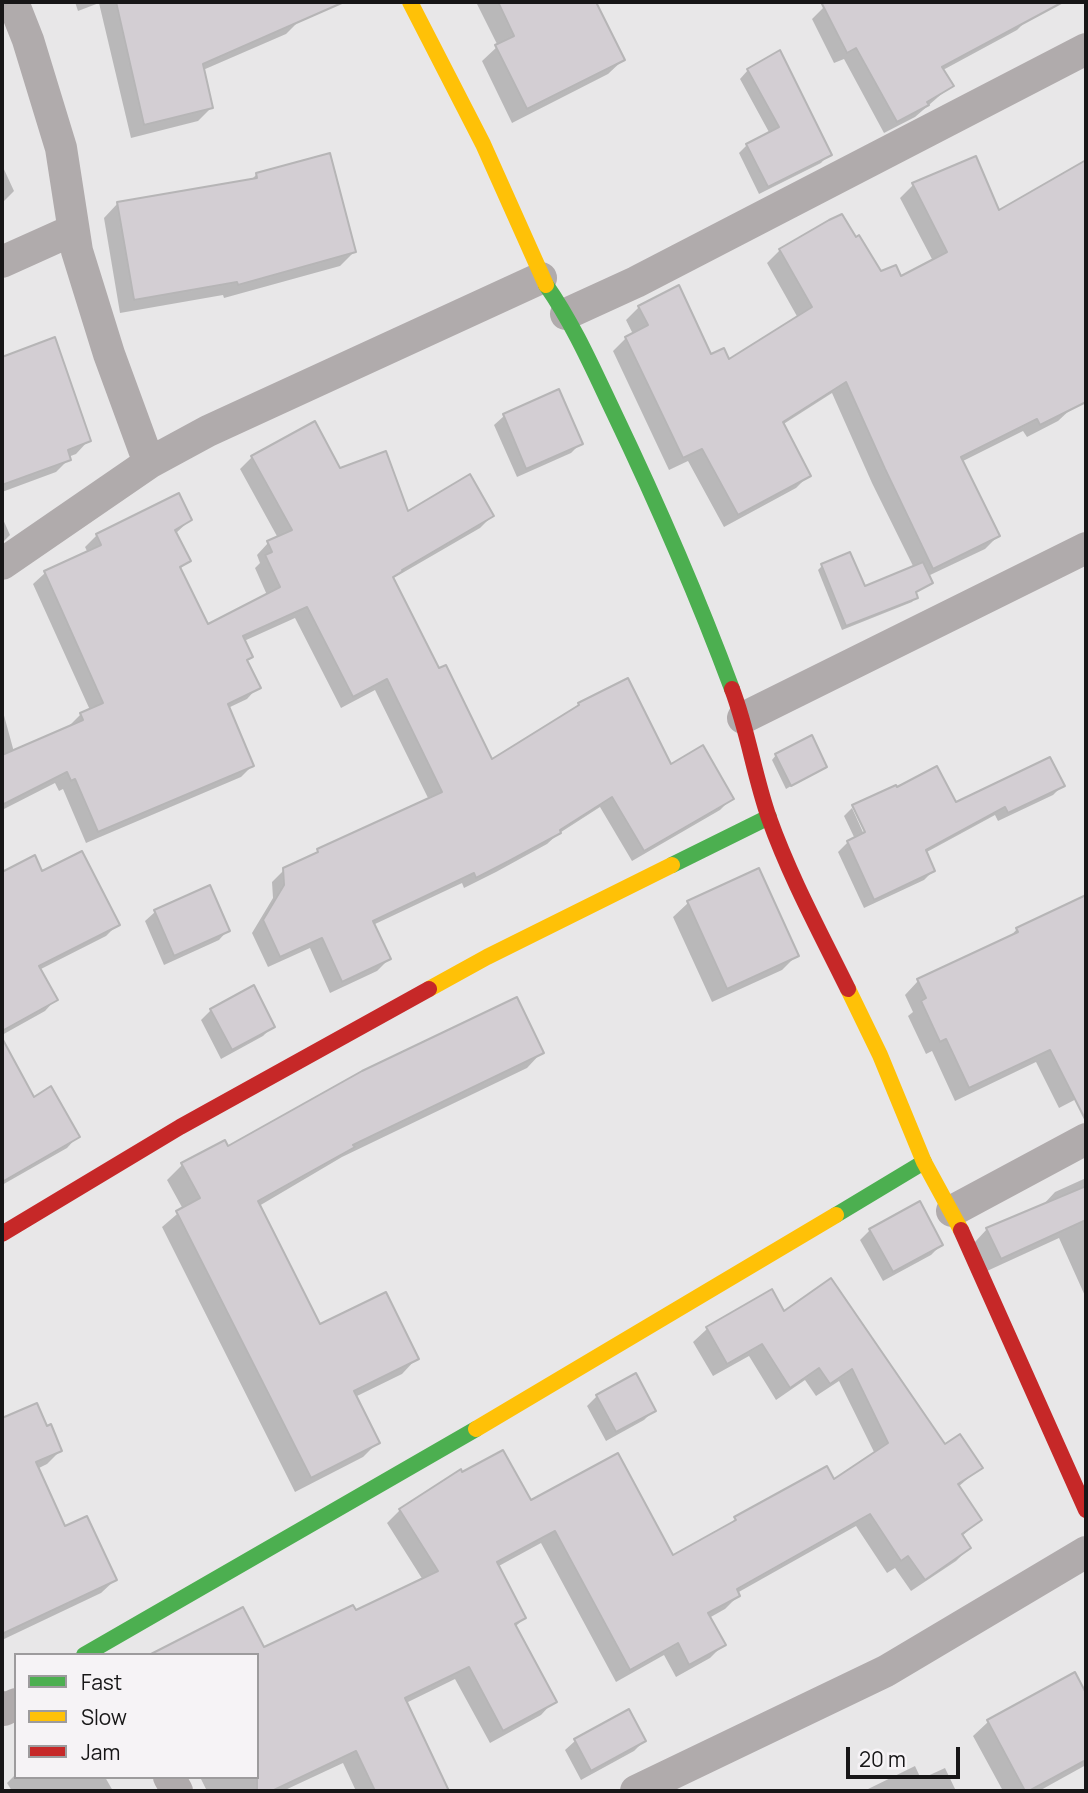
<!DOCTYPE html>
<style>
body{margin:0}
#map{position:relative;width:1088px;height:1793px;overflow:hidden;background:#e8e7e8;font-family:Manrope,sans-serif}
canvas{display:block}
.frame{position:absolute;inset:0;border:4px solid #171617;pointer-events:none}
.legend{position:absolute;left:14px;top:1653px;width:245px;height:126px;box-sizing:border-box;background:#f6f3f6;border:2px solid #9d9b9d;margin:0;padding:9px 12px;list-style:none;font-size:21px;color:#171617}
.legend li{display:flex;align-items:center;gap:14px;height:35px}
.legend b{width:35px;border:2px solid #9d9b9d}
.scale{position:absolute;left:846px;top:1747px;width:114px;height:32px;box-sizing:border-box;border:4px solid #171617;border-top:0;padding-left:9px;font-size:21px;line-height:24px;white-space:nowrap;color:#171617;-webkit-text-stroke:5px #f6f3f6;paint-order:stroke}
</style>
<div id="map">
<canvas width="1088" height="1793"></canvas>
<div class="frame"></div>
<ul class="legend">
<li><b style="height:9px;background:#4caf50"></b>Fast</li>
<li><b style="height:9px;background:#ffc107"></b>Slow</li>
<li><b style="height:9px;background:#c62828"></b>Jam</li>
</ul>
<div class="scale">20 m</div>
</div>
<script>
const c = document.querySelector('canvas').getContext('2d');
c.lineJoin = 'round';
function paint(path, color) {
  c.fillStyle = color;
  c.fill(path, 'evenodd');
}
function stroke(path, color, width, dash) {
  c.strokeStyle = color;
  c.lineWidth = width;
  c.lineCap = dash ? 'butt' : 'round';
  c.setLineDash(dash || []);
  c.stroke(path);
}
const shadow = new Path2D(`
 M 75,2 L 292,2 L 300,20 L 286,34 L 203,70 L 212,107 L 198,121 L 131,138 L 99,3 L 78,11 Z
 M 476,2 L 594,2 L 623,60 L 608,74 L 512,123 L 482,61 L 498,46 Z
 M 835,2 L 1021,2 L 1029,18 L 1017,30 L 943,70 L 952,85 L 915,117 L 884,133 L 844,59 L 834,63 L 812,19 L 824,7 Z
 M 748,70 L 829,154 L 821,163 L 759,194 L 739,153 L 747,145 L 770,134 L 740,79 Z
 M 2,165 L 14,191 L 2,203 Z
 M 257,174 L 354,252 L 340,266 L 224,298 L 223,295 L 120,313 L 104,218 L 118,203 L 251,180 Z
 M 1086,180 L 1086,391 L 1081,393 L 1072,408 L 1058,421 L 1027,437 L 1023,431 L 961,462 L 998,536 L 985,549 L 928,576 L 931,583 L 915,593 L 916,597 L 912,602 L 842,630 L 818,570 L 822,566 L 864,588 L 914,568 L 872,483 L 832,393 L 782,425 L 809,475 L 796,488 L 724,527 L 688,461 L 669,470 L 613,351 L 626,338 L 633,334 L 626,320 L 639,307 L 711,357 L 729,362 L 798,318 L 767,263 L 780,250 L 901,278 L 933,261 L 900,198 L 913,185 L 998,212 L 1047,199 Z
 M 54,340 L 89,440 L 76,454 L 68,457 L 69,459 L 56,472 L 2,492 L 2,360 Z
 M 504,416 L 580,444 L 571,453 L 517,477 L 494,425 Z
 M 252,457 L 340,471 L 407,513 L 492,516 L 480,528 L 392,579 L 438,670 L 491,762 L 572,712 L 579,705 L 670,766 L 732,798 L 720,810 L 632,861 L 600,807 L 558,834 L 547,844 L 496,872 L 464,888 L 462,883 L 373,925 L 389,959 L 377,971 L 330,993 L 310,948 L 268,967 L 252,933 L 273,898 L 272,882 L 284,870 L 312,857 L 318,851 L 429,800 L 375,690 L 341,708 L 295,618 L 244,641 L 251,656 L 246,661 L 258,687 L 247,699 L 228,708 L 252,766 L 241,777 L 86,843 L 63,789 L 59,791 L 55,783 L 2,810 L 2,708 L 14,752 L 70,728 L 69,726 L 81,714 L 90,710 L 33,584 L 45,573 L 88,553 L 85,547 L 97,535 L 190,520 L 175,534 L 188,561 L 179,570 L 207,626 L 267,595 L 255,568 L 260,563 L 257,555 L 268,543 L 278,538 L 240,469 Z
 M 2,517 L 10,535 L 2,543 Z
 M 776,755 L 825,766 L 786,789 L 772,760 Z
 M 1063,785 L 1053,795 L 998,821 L 995,815 L 925,853 L 933,871 L 924,880 L 864,908 L 838,852 L 848,842 L 855,839 L 844,816 L 852,808 L 867,841 L 871,840 L 856,808 L 852,808 L 853,807 L 955,804 Z
 M 758,870 L 797,955 L 782,970 L 712,1002 L 673,917 L 688,903 Z
 M 7,871 L 42,874 L 118,924 L 106,936 L 39,970 L 56,999 L 45,1011 L 2,1035 L 2,877 Z
 M 209,887 L 228,930 L 219,940 L 164,965 L 145,921 L 155,912 Z
 M 1086,897 L 1086,1094 L 1059,1108 L 1036,1062 L 955,1101 L 932,1051 L 926,1054 L 908,1016 L 913,1012 L 905,995 L 918,981 L 1008,939 L 1017,929 Z
 M 211,1010 L 273,1026 L 263,1036 L 221,1059 L 201,1020 Z
 M 2,1041 L 33,1099 L 78,1136 L 67,1148 L 2,1185 Z
 M 542,1052 L 527,1068 L 342,1157 L 259,1206 L 319,1326 L 417,1358 L 402,1374 L 355,1397 L 378,1442 L 363,1457 L 295,1492 L 162,1227 L 183,1209 L 167,1180 L 182,1165 L 228,1149 Z
 M 1086,1178 L 1086,1298 L 1059,1238 L 987,1271 L 974,1243 L 987,1229 L 1042,1206 L 1055,1192 Z
 M 870,1230 L 941,1245 L 931,1255 L 883,1281 L 860,1240 Z
 M 830,1281 L 945,1446 L 980,1468 L 958,1487 L 980,1520 L 961,1537 L 969,1548 L 956,1561 L 911,1591 L 895,1568 L 887,1573 L 856,1526 L 737,1593 L 738,1596 L 725,1609 L 709,1618 L 724,1644 L 710,1658 L 676,1677 L 664,1655 L 616,1682 L 541,1543 L 497,1567 L 524,1618 L 514,1628 L 554,1701 L 541,1715 L 490,1743 L 455,1679 L 406,1703 L 447,1791 L 356,1791 L 343,1763 L 283,1791 L 207,1791 L 200,1777 L 257,1777 L 263,1649 L 356,1612 L 423,1580 L 387,1523 L 400,1510 L 530,1503 L 672,1557 L 727,1527 L 736,1518 L 833,1481 L 875,1454 L 839,1381 L 816,1396 L 805,1380 L 776,1400 L 749,1356 L 713,1376 L 693,1342 L 707,1329 L 771,1292 L 784,1314 Z
 M 597,1396 L 654,1410 L 644,1420 L 606,1441 L 587,1406 Z
 M 36,1405 L 46,1428 L 60,1451 L 47,1464 L 37,1469 L 64,1528 L 115,1580 L 101,1593 L 2,1640 L 2,1420 Z
 M 1074,1675 L 1086,1697 L 1086,1765 L 1039,1791 L 1003,1791 L 973,1736 L 988,1722 Z
 M 628,1711 L 644,1741 L 634,1751 L 581,1780 L 565,1750 L 575,1741 Z
 M 915,1766 L 921,1779 L 945,1768 L 956,1791 L 864,1791 Z
 M 16,1774 L 16,1777 L 105,1777 L 113,1791 L 12,1791 L 7,1783 Z`);
const building = new Path2D(`
 M 116,2 L 344,2 L 203,64 L 213,108 L 144,125 Z
 M 498,2 L 596,2 L 625,60 L 527,109 L 495,45 L 514,36 Z
 M 821,2 L 1063,2 L 942,67 L 954,86 L 927,102 L 929,105 L 897,122 L 856,48 L 847,53 Z
 M 780,50 L 832,155 L 768,187 L 746,144 L 779,127 L 747,69 Z
 M 330,153 L 356,252 L 238,285 L 237,282 L 134,300 L 117,202 L 257,178 L 256,173 Z
 M 976,156 L 999,210 L 1086,160 L 1086,402 L 1040,425 L 1037,419 L 961,457 L 1000,536 L 933,569 L 885,469 L 846,382 L 783,422 L 811,476 L 738,515 L 702,449 L 683,458 L 625,337 L 648,325 L 638,306 L 679,285 L 711,354 L 724,348 L 729,359 L 812,307 L 779,249 L 829,220 L 842,214 L 856,237 L 859,235 L 881,271 L 896,265 L 901,276 L 947,252 L 912,183 Z
 M 55,337 L 91,441 L 68,450 L 71,460 L 2,485 L 2,357 Z
 M 559,389 L 583,444 L 526,469 L 503,414 Z
 M 315,421 L 340,468 L 386,451 L 408,511 L 470,474 L 494,516 L 402,570 L 403,571 L 393,577 L 439,668 L 446,665 L 492,759 L 579,705 L 578,703 L 628,678 L 671,764 L 703,745 L 734,799 L 644,851 L 612,797 L 560,830 L 561,833 L 509,861 L 476,878 L 474,873 L 373,921 L 391,959 L 342,982 L 322,938 L 280,957 L 263,920 L 284,885 L 283,868 L 318,852 L 317,849 L 442,792 L 387,679 L 353,697 L 307,607 L 243,636 L 253,657 L 247,660 L 261,688 L 228,704 L 254,766 L 98,832 L 75,779 L 71,781 L 67,772 L 2,805 L 2,755 L 83,720 L 80,713 L 103,703 L 44,571 L 101,545 L 96,534 L 179,493 L 192,520 L 175,530 L 191,561 L 180,567 L 208,624 L 280,587 L 265,555 L 272,552 L 267,541 L 292,530 L 251,456 Z
 M 850,552 L 865,586 L 923,562 L 933,583 L 916,592 L 918,598 L 846,626 L 821,564 Z
 M 812,735 L 827,767 L 791,786 L 775,754 Z
 M 1050,757 L 1065,786 L 1008,813 L 1005,807 L 926,850 L 935,871 L 874,900 L 847,841 L 865,832 L 852,805 L 896,785 L 897,787 L 937,766 L 956,802 Z
 M 82,851 L 120,925 L 39,966 L 58,1000 L 2,1031 L 2,872 L 35,855 L 42,871 Z
 M 759,868 L 799,956 L 727,989 L 687,901 Z
 M 210,885 L 230,931 L 174,956 L 154,910 Z
 M 1086,895 L 1086,1121 L 1050,1050 L 969,1088 L 946,1039 L 940,1042 L 921,1001 L 926,998 L 917,979 L 1018,932 L 1016,928 Z
 M 254,985 L 275,1027 L 232,1050 L 210,1009 Z
 M 517,997 L 544,1053 L 353,1145 L 355,1147 L 258,1201 L 320,1324 L 386,1292 L 419,1359 L 354,1391 L 380,1443 L 311,1478 L 176,1211 L 200,1198 L 181,1163 L 225,1140 L 228,1146 L 362,1071 Z
 M 2,1038 L 34,1097 L 51,1086 L 80,1137 L 2,1182 Z
 M 1086,1186 L 1086,1220 L 1001,1259 L 986,1228 Z
 M 920,1201 L 943,1245 L 893,1272 L 869,1229 Z
 M 831,1278 L 945,1444 L 960,1434 L 983,1468 L 958,1484 L 982,1520 L 962,1534 L 971,1548 L 925,1580 L 908,1556 L 901,1561 L 870,1514 L 737,1589 L 740,1596 L 708,1613 L 726,1645 L 689,1665 L 678,1643 L 630,1670 L 555,1531 L 497,1562 L 526,1618 L 515,1624 L 557,1702 L 503,1731 L 469,1667 L 405,1698 L 449,1791 L 375,1791 L 356,1751 L 272,1791 L 257,1791 L 257,1655 L 149,1655 L 243,1607 L 264,1647 L 353,1605 L 356,1610 L 438,1571 L 399,1509 L 461,1469 L 462,1472 L 503,1450 L 531,1500 L 618,1453 L 673,1555 L 736,1520 L 734,1517 L 827,1466 L 834,1479 L 888,1443 L 852,1369 L 830,1384 L 819,1368 L 790,1388 L 762,1344 L 727,1364 L 706,1327 L 772,1289 L 784,1311 Z
 M 636,1373 L 656,1411 L 616,1432 L 596,1395 Z
 M 37,1403 L 47,1426 L 51,1424 L 62,1451 L 36,1462 L 65,1526 L 87,1516 L 117,1580 L 2,1634 L 2,1418 Z
 M 1075,1672 L 1086,1693 L 1086,1760 L 1029,1791 L 1025,1791 L 987,1720 Z
 M 629,1709 L 646,1741 L 591,1771 L 574,1739 Z`);
const street = new Path2D(`
 M 13,2 L 28,40 L 61,148 L 77,251 L 109,354 L 149,463
 M 2,262 L 73,230
 M 566,314 L 636,282 L 1086,49
 M 2,564 L 149,463 L 208,431 L 541,278
 M 743,718 L 1086,548
 M 952,1211 L 1086,1139
 M 2,1707 L 4,1710 L 16,1704
 M 169,1777 L 177,1791
 M 636,1791 L 886,1671 L 1086,1552`);
const fast = new Path2D(`
 M 546,285 C 574,325 593,369 614,413 C 657,503 697,595 732,689
 M 672,865 L 769,817
 M 836,1215 L 924,1162
 M 84,1655 L 476,1429`);
const slow = new Path2D(`
 M 410,2 L 483,144 L 546,285
 M 429,989 L 487,957 L 672,865
 M 848,989 L 880,1055 L 924,1162 L 961,1230
 M 476,1429 L 836,1215`);
const jam = new Path2D(`
 M 732,689 C 748,731 754,775 769,818 C 790,877 820,932 848,989
 M 961,1230 L 1086,1510
 M 2,1234 L 180,1127 L 429,989`);
paint(shadow, '#0003');
paint(building, '#d3ced3');
stroke(building, '#b6b5b6', 2);
stroke(street, '#b0abac', 32);
stroke(fast, '#4caf50', 16);
stroke(slow, '#ffc107', 16);
stroke(jam, '#c62828', 16);
</script>
